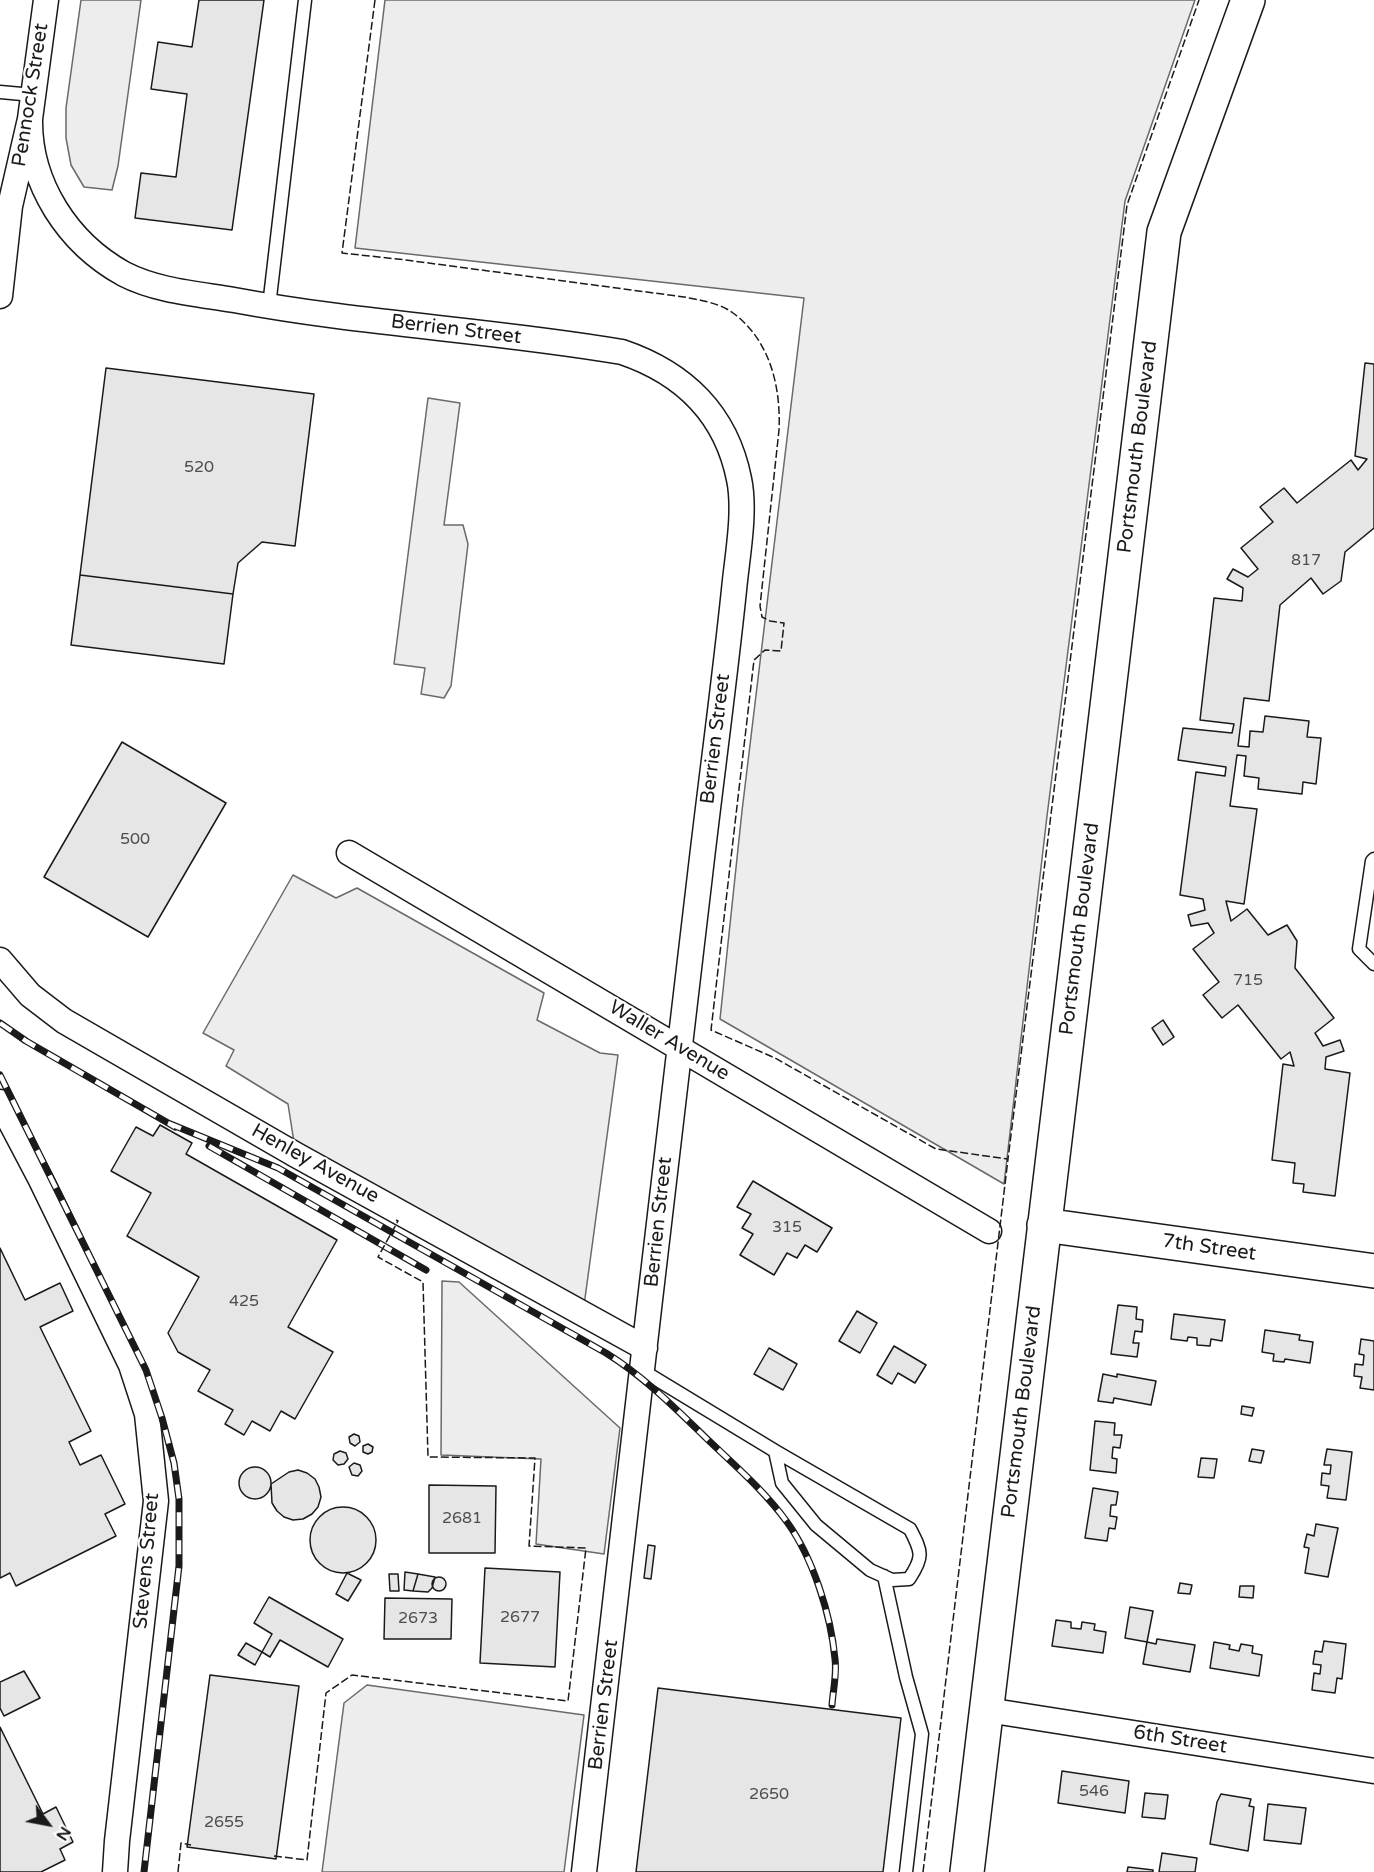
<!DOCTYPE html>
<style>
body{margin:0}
#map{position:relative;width:1374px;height:1872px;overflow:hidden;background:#fff;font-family:"Varela Round",sans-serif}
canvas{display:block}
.north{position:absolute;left:18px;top:1794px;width:60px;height:60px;-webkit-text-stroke:4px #fff;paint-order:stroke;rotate:122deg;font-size:16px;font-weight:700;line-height:24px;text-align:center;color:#1a1a1a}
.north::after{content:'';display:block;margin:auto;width:21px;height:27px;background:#1a1a1a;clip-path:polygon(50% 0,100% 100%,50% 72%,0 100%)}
</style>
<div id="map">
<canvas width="1374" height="1872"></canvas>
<div class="north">N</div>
</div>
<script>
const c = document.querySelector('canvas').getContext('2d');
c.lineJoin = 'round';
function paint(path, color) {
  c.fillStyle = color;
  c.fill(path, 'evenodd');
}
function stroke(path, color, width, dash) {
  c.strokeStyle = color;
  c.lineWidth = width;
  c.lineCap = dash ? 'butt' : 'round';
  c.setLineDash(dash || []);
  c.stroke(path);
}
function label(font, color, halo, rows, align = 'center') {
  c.font = font + ' "Varela Round",sans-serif';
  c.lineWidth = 4.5;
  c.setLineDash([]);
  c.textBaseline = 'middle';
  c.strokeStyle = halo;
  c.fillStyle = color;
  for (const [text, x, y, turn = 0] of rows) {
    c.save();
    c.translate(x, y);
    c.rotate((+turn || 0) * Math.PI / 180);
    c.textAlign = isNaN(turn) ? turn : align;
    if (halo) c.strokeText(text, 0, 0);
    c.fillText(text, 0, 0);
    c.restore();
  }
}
const built = new Path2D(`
 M 81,0 L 141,0 L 118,166 L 112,190 L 84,187 L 71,165 L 66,138 L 66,108 Z
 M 385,0 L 1195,0 L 1125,201 L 1047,816 L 1004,1184 L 720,1019 L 742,811 L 804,298 L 355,248 Z
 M 428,398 L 460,403 L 444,525 L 463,525 L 468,544 L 451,686 L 444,698 L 421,694 L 425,668 L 394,664 Z
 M 293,875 L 336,898 L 357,888 L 544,993 L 537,1020 L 600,1053 L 618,1055 L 583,1313 L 296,1155 L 288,1104 L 226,1066 L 234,1050 L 203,1033 Z
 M 442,1281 L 459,1282 L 620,1428 L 604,1554 L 536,1544 L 541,1459 L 441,1455 Z
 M 367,1685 L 584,1715 L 564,1872 L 322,1872 L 344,1703 Z`);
const building = new Path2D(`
 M 199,0 L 264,0 L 232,230 L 135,218 L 141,173 L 176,177 L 187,94 L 151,89 L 158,42 L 192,47 Z
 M 1365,363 L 1374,364 L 1374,528 L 1345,552 L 1341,581 L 1323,594 L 1311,578 L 1280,605 L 1269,701 L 1244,698 L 1238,746 L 1249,747 L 1250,731 L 1263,732 L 1265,716 L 1309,721 L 1307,737 L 1321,738 L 1316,784 L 1303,782 L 1302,794 L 1258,789 L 1259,778 L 1244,776 L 1246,756 L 1237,755 L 1230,806 L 1257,809 L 1244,904 L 1226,901 L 1231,921 L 1247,909 L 1268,935 L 1287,925 L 1297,941 L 1295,968 L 1334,1018 L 1315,1033 L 1323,1046 L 1340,1040 L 1344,1051 L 1326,1057 L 1325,1069 L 1350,1073 L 1335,1196 L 1303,1192 L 1304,1184 L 1293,1183 L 1295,1163 L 1272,1160 L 1283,1064 L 1294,1066 L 1290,1052 L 1281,1059 L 1238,1005 L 1222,1018 L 1203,995 L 1219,982 L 1193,949 L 1214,933 L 1208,923 L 1191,926 L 1188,915 L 1205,910 L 1203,899 L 1180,895 L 1196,772 L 1225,776 L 1226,767 L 1178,760 L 1183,728 L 1232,733 L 1234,724 L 1200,720 L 1214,598 L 1242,601 L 1243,588 L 1227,579 L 1233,569 L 1248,577 L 1258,569 L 1241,548 L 1273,522 L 1260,507 L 1284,488 L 1297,503 L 1351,460 L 1358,470 L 1367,459 L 1355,456 Z
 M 106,368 L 314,394 L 295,546 L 262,542 L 238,563 L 233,594 L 80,575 Z
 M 80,575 L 233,594 L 224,664 L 71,645 Z
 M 122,742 L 226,803 L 148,937 L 44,877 Z
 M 1163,1020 L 1174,1037 L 1163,1045 L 1152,1028 Z
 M 160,1125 L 192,1143 L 186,1154 L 337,1240 L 288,1327 L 333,1352 L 295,1419 L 281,1411 L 270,1431 L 252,1421 L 244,1435 L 225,1424 L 233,1410 L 198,1391 L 210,1370 L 178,1352 L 168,1333 L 199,1277 L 127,1236 L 151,1193 L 111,1171 L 136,1127 L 153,1136 Z
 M 753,1181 L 832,1228 L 817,1252 L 805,1245 L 797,1258 L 787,1253 L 774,1275 L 740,1255 L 753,1234 L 742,1228 L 751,1214 L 737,1207 Z
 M 0,1248 L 25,1300 L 60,1283 L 73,1311 L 40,1327 L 91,1431 L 69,1442 L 80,1465 L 101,1455 L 125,1504 L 105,1514 L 116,1536 L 16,1586 L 10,1573 L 0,1578 Z
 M 1118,1305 L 1137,1307 L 1136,1319 L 1143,1320 L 1142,1332 L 1135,1331 L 1133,1343 L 1139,1343 L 1137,1357 L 1111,1354 Z
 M 857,1311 L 877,1323 L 860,1353 L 839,1341 Z
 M 1174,1314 L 1225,1320 L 1222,1341 L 1211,1339 L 1210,1346 L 1197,1345 L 1197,1338 L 1188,1337 L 1187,1341 L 1171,1339 Z
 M 1265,1330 L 1300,1335 L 1299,1340 L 1313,1342 L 1310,1363 L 1285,1359 L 1284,1362 L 1273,1361 L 1274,1354 L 1262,1352 Z
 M 1361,1339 L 1374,1341 L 1374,1390 L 1360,1388 L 1362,1377 L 1354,1376 L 1355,1364 L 1363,1365 L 1364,1355 L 1359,1354 Z
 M 894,1346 L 926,1365 L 915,1383 L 898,1373 L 892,1384 L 877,1375 Z
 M 769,1348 L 797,1364 L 783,1390 L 754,1374 Z
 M 1103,1374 L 1117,1377 L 1117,1374 L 1156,1381 L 1151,1405 L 1114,1398 L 1113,1403 L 1098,1401 Z
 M 1242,1406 L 1254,1408 L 1252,1416 L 1241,1414 Z
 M 1095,1421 L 1115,1423 L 1114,1435 L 1122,1435 L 1120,1448 L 1113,1447 L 1112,1458 L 1117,1459 L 1116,1473 L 1090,1470 Z
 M 354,1434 L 359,1436 L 360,1442 L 355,1446 L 350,1443 L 349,1437 Z
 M 368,1444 L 373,1447 L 372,1452 L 368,1454 L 363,1452 L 363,1446 Z
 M 1252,1449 L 1264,1451 L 1261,1463 L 1249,1461 Z
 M 1327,1449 L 1352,1452 L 1346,1500 L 1327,1498 L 1329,1486 L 1321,1485 L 1322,1473 L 1330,1474 L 1331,1465 L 1324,1465 Z
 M 340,1451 L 346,1453 L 348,1459 L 344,1464 L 338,1465 L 333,1460 L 334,1454 Z
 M 1201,1458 L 1217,1459 L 1214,1478 L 1198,1477 Z
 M 354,1463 L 360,1465 L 362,1471 L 358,1476 L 352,1475 L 349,1467 Z
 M239 1483a16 16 0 1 1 32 0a16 16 0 1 1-32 0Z
 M 298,1470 L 307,1473 L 315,1479 L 319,1487 L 321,1497 L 318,1507 L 312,1514 L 303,1519 L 293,1520 L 284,1517 L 277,1511 L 272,1503 L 271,1484 L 289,1472 Z
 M 429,1485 L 496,1486 L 495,1553 L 429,1553 Z
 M 1093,1488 L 1118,1492 L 1116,1505 L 1111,1505 L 1110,1516 L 1117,1517 L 1115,1529 L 1109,1528 L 1107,1541 L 1085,1538 Z
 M310 1540a33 33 0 1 1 66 0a33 33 0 1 1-66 0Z
 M 1316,1524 L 1338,1528 L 1328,1577 L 1305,1573 L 1309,1548 L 1304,1547 L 1307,1534 L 1314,1536 Z
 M 648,1545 L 655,1546 L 651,1579 L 644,1578 Z
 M 485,1568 L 560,1572 L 555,1667 L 480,1663 Z
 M 405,1572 L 418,1574 L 413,1591 L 404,1590 Z
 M 347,1573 L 361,1580 L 348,1601 L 336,1594 Z
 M 389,1574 L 398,1574 L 399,1591 L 390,1591 Z
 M 418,1574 L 435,1577 L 432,1588 L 428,1592 L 413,1591 Z
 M432 1584a7 7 0 1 1 14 0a7 7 0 1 1-14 0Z
 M 1180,1583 L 1192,1585 L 1190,1594 L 1178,1593 Z
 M 1240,1586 L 1254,1586 L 1253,1598 L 1239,1597 Z
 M 269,1597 L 343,1639 L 328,1667 L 280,1640 L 270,1657 L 262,1652 L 272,1634 L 254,1623 Z
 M 385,1598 L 452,1599 L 451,1639 L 384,1639 Z
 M 1130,1607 L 1153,1611 L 1147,1642 L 1125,1638 Z
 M 1056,1620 L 1071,1622 L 1071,1628 L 1081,1629 L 1082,1622 L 1095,1624 L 1094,1630 L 1106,1632 L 1103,1653 L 1052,1646 Z
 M 1157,1639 L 1195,1645 L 1190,1672 L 1143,1664 L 1147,1642 L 1156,1644 Z
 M 1324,1641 L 1346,1644 L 1342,1679 L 1337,1678 L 1335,1693 L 1312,1690 L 1314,1673 L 1320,1674 L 1321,1665 L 1313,1664 L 1315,1651 L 1322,1652 Z
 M 1214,1642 L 1230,1645 L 1229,1649 L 1239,1651 L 1241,1644 L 1253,1646 L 1252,1653 L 1262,1655 L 1259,1676 L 1210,1668 Z
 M 246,1643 L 262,1652 L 255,1665 L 238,1655 Z
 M 24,1671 L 40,1698 L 4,1716 L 0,1708 L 0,1682 Z
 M 210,1675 L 299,1686 L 276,1859 L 187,1847 Z
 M 658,1688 L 901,1718 L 883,1872 L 636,1872 Z
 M 0,1727 L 43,1814 L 56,1807 L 73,1842 L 60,1849 L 65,1860 L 41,1872 L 0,1872 Z
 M 1062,1771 L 1129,1781 L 1125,1813 L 1058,1803 Z
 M 1145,1793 L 1168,1795 L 1165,1819 L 1142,1817 Z
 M 1221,1794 L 1251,1799 L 1249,1806 L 1254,1807 L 1248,1851 L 1210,1844 L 1217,1802 Z
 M 1268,1804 L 1306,1808 L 1301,1844 L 1264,1840 Z
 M 1162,1853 L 1197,1858 L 1195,1872 L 1159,1872 Z
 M 1128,1867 L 1153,1870 L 1153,1872 L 1127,1872 Z`);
const lane = new Path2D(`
 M 0,92 L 33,95
 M 269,306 L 305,0
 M 1374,859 L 1372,861 L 1359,949 L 1374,964
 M 643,1371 L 775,1451 L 782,1483 L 816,1525 L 870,1570 L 892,1580 L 909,1579 C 924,1557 922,1552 910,1529 L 775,1451
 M 884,1576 L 906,1677 L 922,1734 L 906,1872`);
const street = new Path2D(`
 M 30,119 C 29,184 68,243 124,274 C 157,291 198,294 234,300 C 362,324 493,330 622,352 C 684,373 726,414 739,479 C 746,512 737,557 734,590 C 724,686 711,780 700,875 C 659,1207 624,1540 584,1872
 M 0,296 L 10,206 L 30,119 L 46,0
 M 349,853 L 989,1231
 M 0,960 L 30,995 L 64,1021 L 296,1155 L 645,1348
 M 0,1102 L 41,1180 L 131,1365 L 147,1414 L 156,1501 L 117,1841 L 115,1872
 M 987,1710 L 1374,1771`);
const secondary = new Path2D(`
 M 1044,1225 L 1374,1271
 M 967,1872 L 1164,232 L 1248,0`);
const rail = new Path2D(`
 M 0,1023 L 26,1041 L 175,1127
 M 0,1075 L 146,1370 L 162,1418 L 174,1463 L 179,1499 L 179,1566 L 144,1872
 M 168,1123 L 278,1168 L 606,1353 C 643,1376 673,1406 704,1436 C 732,1463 764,1490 787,1522 C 813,1558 831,1615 835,1659 C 837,1674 833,1690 832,1705
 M 209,1146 L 426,1270`);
const fence = new Path2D(`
 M 375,0 L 342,253 L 406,260 L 684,297 C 700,300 720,303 733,313 C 770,340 781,387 779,430 L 760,606 L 762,617 L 770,621 L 784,623 L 781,651 L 765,650 L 754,660 L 711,1030 L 775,1058 L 936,1149 L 1008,1159 L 1127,205 L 1199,0
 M 274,1856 L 307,1860 L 326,1693 L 352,1675 L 568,1701 L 586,1548 L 529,1546 L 535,1458 L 428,1457 L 423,1282 L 378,1257 L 398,1221 L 396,1220
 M 178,1872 L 181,1843 L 191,1845
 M 923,1872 L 1008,1159`);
const numberNames = [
 ["520",199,468],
 ["817",1306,561],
 ["500",135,840],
 ["715",1248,981],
 ["315",787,1228],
 ["425",244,1302],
 ["2681",462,1519],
 ["2677",520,1618],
 ["2673",418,1619],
 ["546",1094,1792],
 ["2650",769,1795],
 ["2655",224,1823]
];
const streetNames = [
 ["Pennock Street",31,95,-81],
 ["Berrien Street",456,330,7],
 ["Portsmouth Boulevard",1138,447,-83],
 ["Berrien Street",716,739,-83],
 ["Portsmouth Boulevard",1080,929,-83],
 ["Waller Avenue",669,1041,31],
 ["Henley Avenue",315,1164,29],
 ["Berrien Street",659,1222,-84],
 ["7th Street",1209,1248,8],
 ["Portsmouth Boulevard",1022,1412,-83],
 ["Stevens Street",147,1561,-85],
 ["Berrien Street",604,1705,-83],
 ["6th Street",1180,1740,9]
];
paint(built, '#ededed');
stroke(built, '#6a6a6a', 1.5);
paint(building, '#e6e6e6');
stroke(building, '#1a1a1a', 1.5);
stroke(lane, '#1a1a1a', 15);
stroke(street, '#1a1a1a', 27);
stroke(secondary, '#1a1a1a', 36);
stroke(lane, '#fff', 12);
stroke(street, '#fff', 24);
stroke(secondary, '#fff', 33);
stroke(rail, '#1a1a1a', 7);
stroke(rail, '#fff', 4.5, [14]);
stroke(fence, '#1a1a1a', 1.5, [8, 3]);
label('16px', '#4d4d4d', null, numberNames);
label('20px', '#1a1a1a', '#fff', streetNames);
</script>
